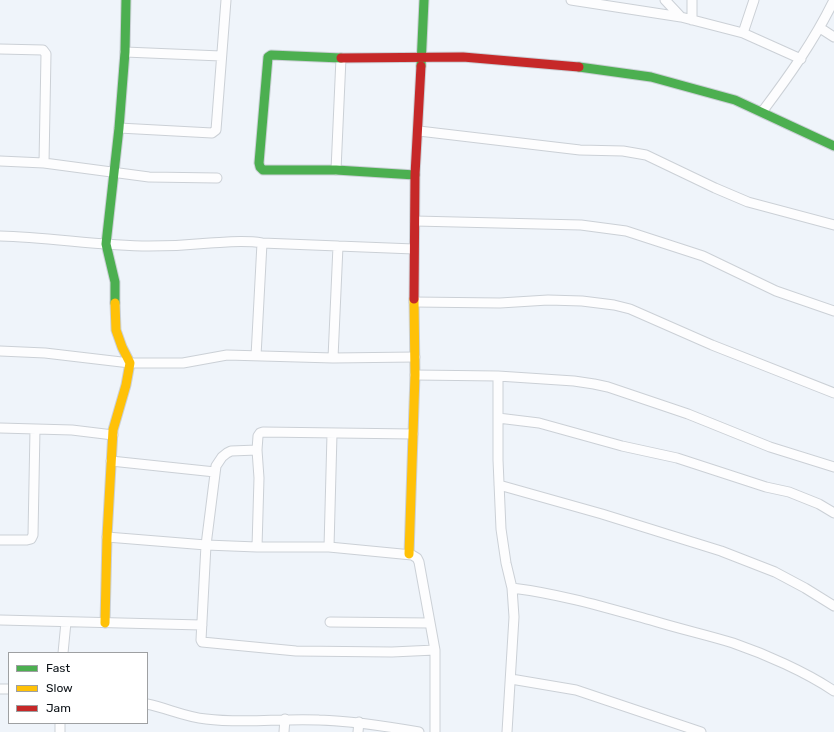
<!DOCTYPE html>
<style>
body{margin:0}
#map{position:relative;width:834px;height:732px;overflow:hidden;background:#eff4fa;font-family:Rubik,sans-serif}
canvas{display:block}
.legend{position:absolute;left:8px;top:652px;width:140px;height:72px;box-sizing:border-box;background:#fff;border:1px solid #9ea0a2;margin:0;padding:5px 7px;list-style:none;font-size:12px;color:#0c1217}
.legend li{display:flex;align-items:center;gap:8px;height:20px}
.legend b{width:20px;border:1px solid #9ea0a2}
</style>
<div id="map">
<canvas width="834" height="732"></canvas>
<ul class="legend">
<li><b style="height:5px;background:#4caf50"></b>Fast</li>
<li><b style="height:5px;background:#ffc107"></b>Slow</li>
<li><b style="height:5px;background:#c62828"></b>Jam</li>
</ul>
</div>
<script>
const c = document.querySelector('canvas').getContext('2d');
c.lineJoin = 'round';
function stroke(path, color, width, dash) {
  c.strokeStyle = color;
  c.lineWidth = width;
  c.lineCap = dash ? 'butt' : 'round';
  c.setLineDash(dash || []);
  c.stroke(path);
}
const street = new Path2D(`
 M 571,0 L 681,17 L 743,33 L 801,59
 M 665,0 L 681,17
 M 692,20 L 692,0
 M 820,28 L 834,37
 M 743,33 L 754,0
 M 0,49 L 43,50 L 46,54 L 44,163
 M 125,52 L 221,56
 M 762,112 C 789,76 814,41 834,0
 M 119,128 L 212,133 L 216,130 L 226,0
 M 419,131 L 580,150 L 623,151 L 646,155 L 715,188 L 748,202 L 834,225
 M 0,161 L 44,163 L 149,177 L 217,178
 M 336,170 L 341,58
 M 415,221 L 581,225 L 626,231 L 703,256 L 776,291 L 834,311
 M 0,236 C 50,237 99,246 149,246 C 170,246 190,245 210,243 C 228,242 244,240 262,243 L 414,249
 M 414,302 L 500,303 L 548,300 L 582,301 L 614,305 L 630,309 L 712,345 L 834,393
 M 0,351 L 45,353 L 130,363 L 183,363 L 227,355 L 333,358 L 415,357
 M 256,356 L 262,243
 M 333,358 L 338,246
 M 415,375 L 498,376 L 574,381 L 594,384 L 608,387 L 688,414 L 770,447 L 834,467
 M 498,376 L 498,460 L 501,529 L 506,563 L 512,588 L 514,617 L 507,732
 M 498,418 L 539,423 L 622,446 L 677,458 L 766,487 L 789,492 L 819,504 L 834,513
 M 0,428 L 72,430 L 113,435
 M 257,450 L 231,451 L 227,453 L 222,457 L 216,466 L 206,545 L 201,640 L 202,642 L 296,651 L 392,652 L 435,650
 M 111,461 L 215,472
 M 499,485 L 602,514 L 721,551 L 775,572 L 805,588 L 834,606
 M 107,537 L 206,545 L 257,547 L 329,547 L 412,555 L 417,558 L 419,562 L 435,650 L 435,732
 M 0,540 L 27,540 L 31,539 L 33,535 L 35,429
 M 257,547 L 259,478 L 257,450 L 258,436 L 260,433 L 263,432 L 413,434
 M 329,547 L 332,434
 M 512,588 C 561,594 607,608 654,621 C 680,629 707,635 733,643 C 765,654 806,672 834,691
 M 0,620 L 202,625
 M 330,622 L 429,623
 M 63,653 L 66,622
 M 511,679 L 576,690 L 701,732
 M 0,689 L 9,689
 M 147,704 C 167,708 185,717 206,719 C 244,724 281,718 319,720 C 353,721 385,726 419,732
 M 60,723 L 60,732
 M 284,732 L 285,719
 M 358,732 L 359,722`);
const fast = new Path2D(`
 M 341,58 L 271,55 L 268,57 L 259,163 L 260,167 L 263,170 L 336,170 L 415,175
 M 421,66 L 424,0
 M 579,67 L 651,77 L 735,100 L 834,146
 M 115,303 L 115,282 L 106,244 L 119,128 L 125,52 L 126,0`);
const slow = new Path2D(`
 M 409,554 L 415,375 L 414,299
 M 105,623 L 107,537 L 113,430 L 126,385 L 130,363 L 122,347 L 116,330 L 115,303`);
const jam = new Path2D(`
 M 341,58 L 463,57 L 579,67
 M 414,299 L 415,175 L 421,66`);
stroke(street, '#cbd0d6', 11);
stroke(fast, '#cbd0d6', 11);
stroke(slow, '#cbd0d6', 11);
stroke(jam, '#cbd0d6', 11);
stroke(street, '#fdfdfe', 9);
stroke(fast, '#4caf50', 9);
stroke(slow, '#ffc107', 9);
stroke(jam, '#c62828', 9);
</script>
